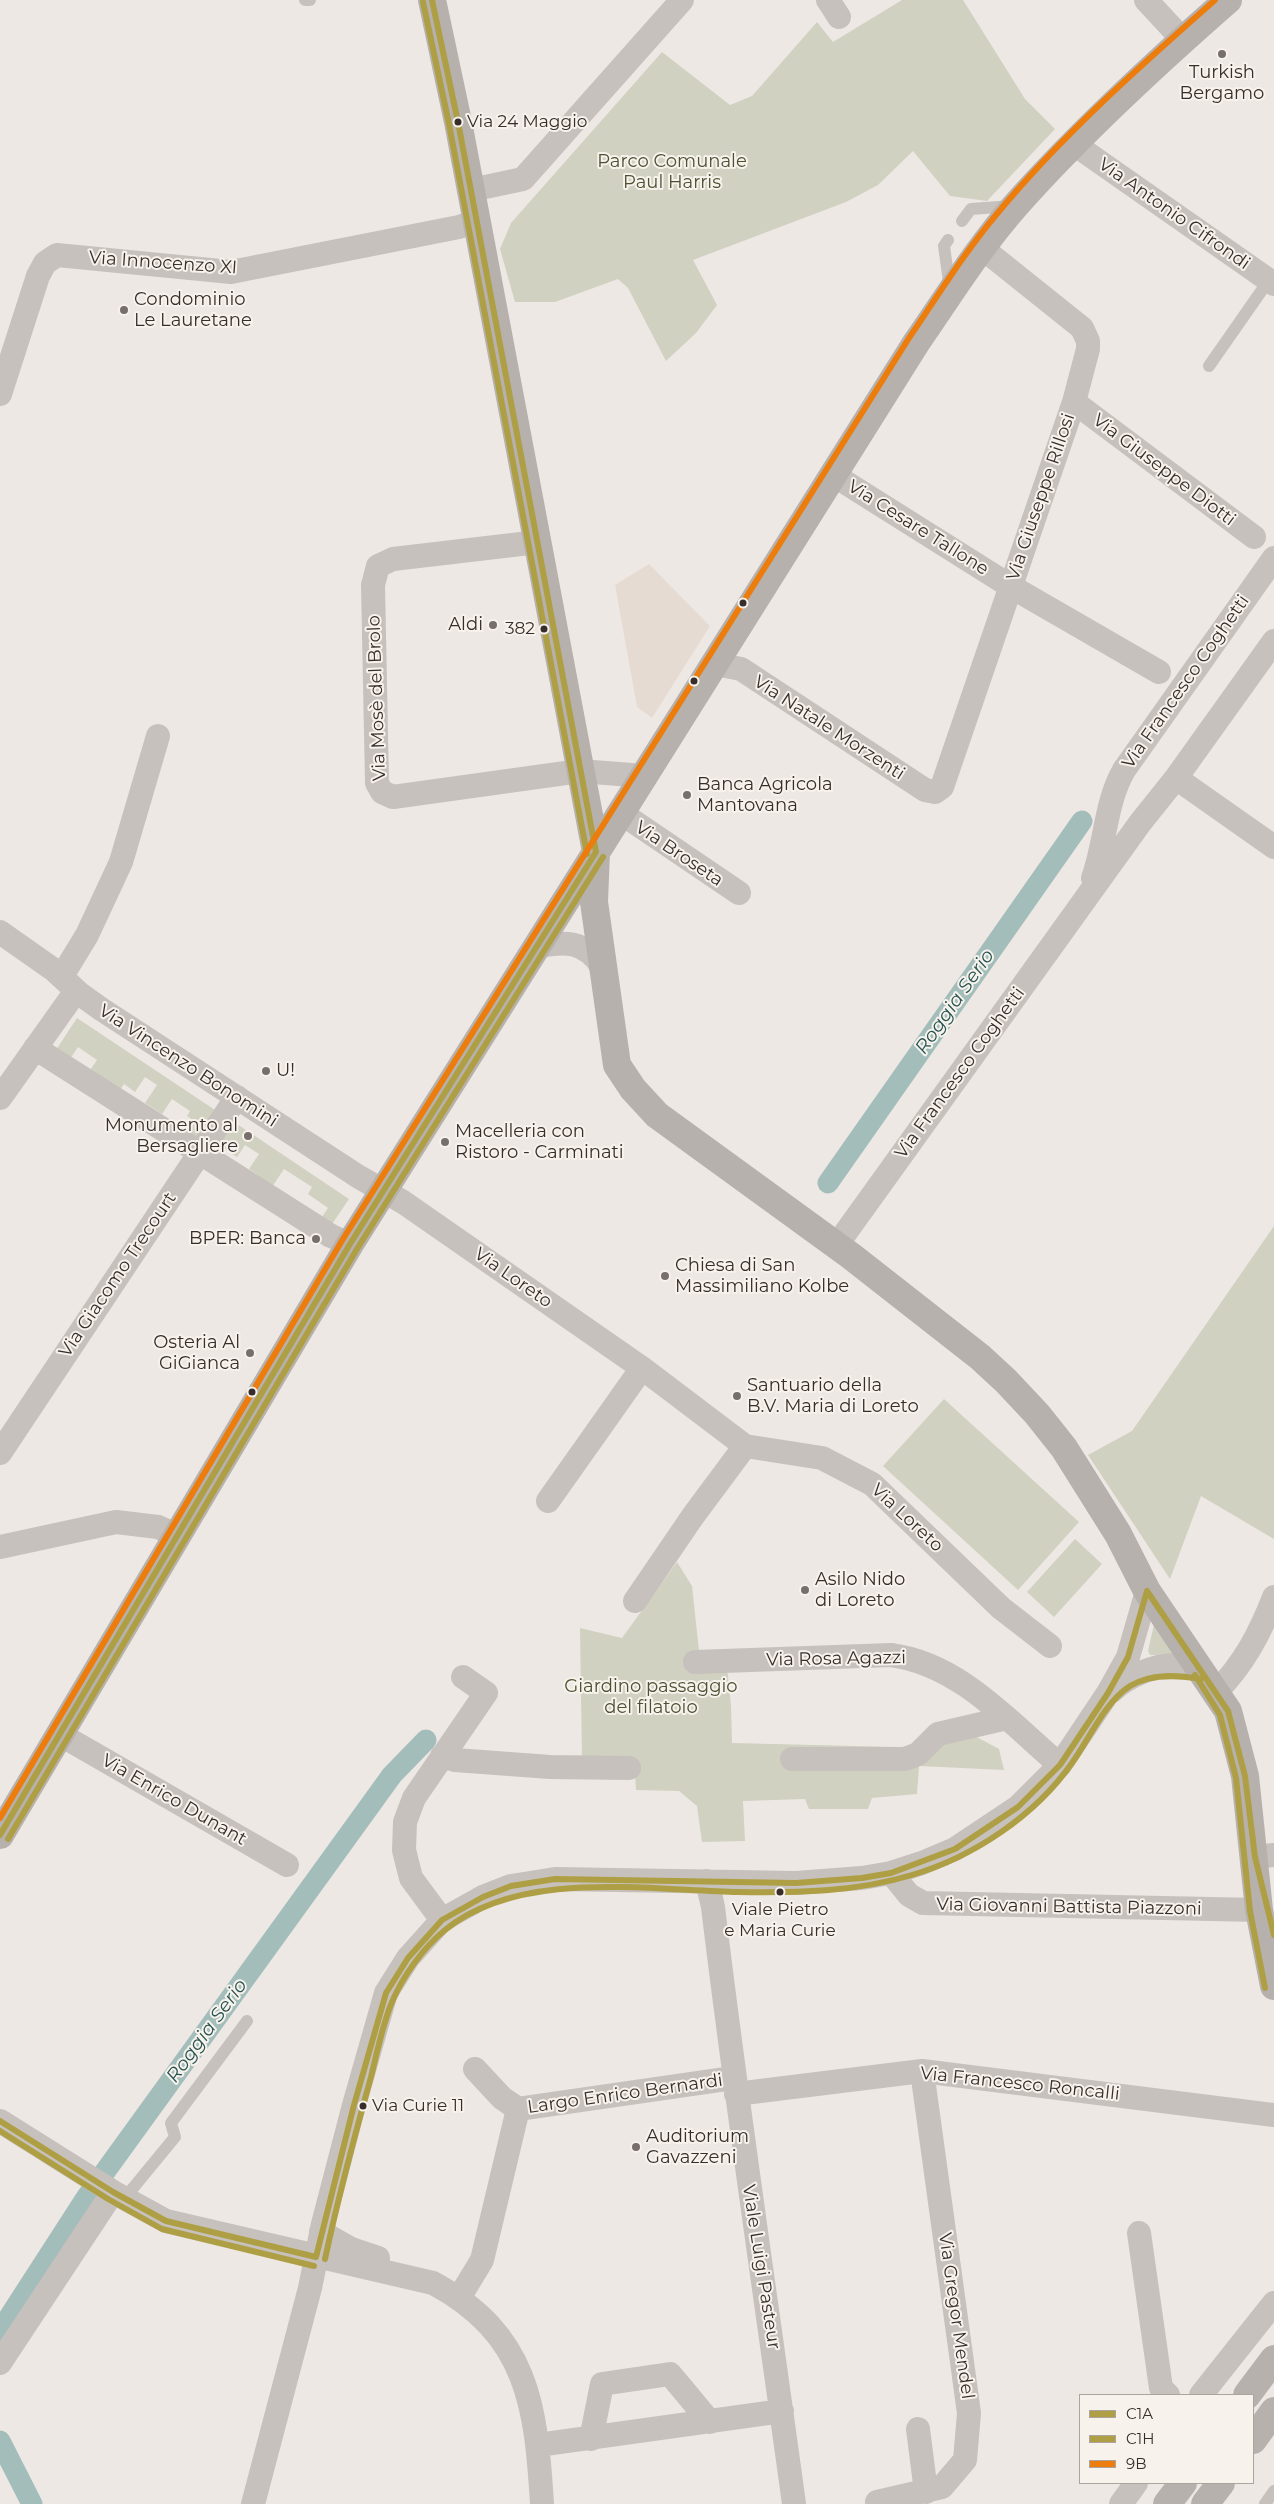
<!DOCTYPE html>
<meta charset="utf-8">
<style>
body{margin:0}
#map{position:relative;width:1274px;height:2504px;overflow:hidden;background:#eee8e4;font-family:Montserrat,sans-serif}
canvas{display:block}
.legend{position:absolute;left:1079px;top:2394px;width:175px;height:90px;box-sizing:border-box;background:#f8f2ed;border:1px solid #aba49f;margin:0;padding:6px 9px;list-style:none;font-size:15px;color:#372e2b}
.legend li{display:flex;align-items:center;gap:10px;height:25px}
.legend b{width:25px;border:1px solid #aba49f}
</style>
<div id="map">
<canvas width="1274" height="2504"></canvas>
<ul class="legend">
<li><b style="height:6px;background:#ae9f45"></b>C1A</li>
<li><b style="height:6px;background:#ae9f45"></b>C1H</li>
<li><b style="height:6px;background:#ec7c0c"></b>9B</li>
</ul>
</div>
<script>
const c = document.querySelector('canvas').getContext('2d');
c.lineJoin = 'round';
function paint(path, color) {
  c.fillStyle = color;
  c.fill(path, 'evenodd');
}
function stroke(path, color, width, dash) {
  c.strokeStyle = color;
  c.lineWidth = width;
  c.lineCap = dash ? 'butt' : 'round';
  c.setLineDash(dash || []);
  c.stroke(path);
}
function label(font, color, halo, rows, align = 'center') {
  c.font = font + ' Montserrat,sans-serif';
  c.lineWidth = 4;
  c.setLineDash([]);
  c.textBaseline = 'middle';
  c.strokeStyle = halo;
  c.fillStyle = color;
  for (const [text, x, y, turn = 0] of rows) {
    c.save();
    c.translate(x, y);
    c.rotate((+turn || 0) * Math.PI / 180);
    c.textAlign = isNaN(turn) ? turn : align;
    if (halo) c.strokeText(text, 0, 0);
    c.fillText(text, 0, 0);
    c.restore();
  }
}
const green = new Path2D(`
 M 902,0 L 963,0 L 1025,99 L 1055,129 L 987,201 L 950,196 L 913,151 L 878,185 L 846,202 L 693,260 L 717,305 L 696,333 L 666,361 L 628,288 L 618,279 L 555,302 L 515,302 L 500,249 L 511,223 L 662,52 L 730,105 L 752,96 L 817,22 L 833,42 Z
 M 77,1018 L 218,1112 L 197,1143 L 186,1136 L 195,1122 L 187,1116 L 190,1111 L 172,1099 L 162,1114 L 145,1103 L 157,1085 L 145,1077 L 135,1092 L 124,1084 L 117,1095 L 90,1070 L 97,1060 L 78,1047 L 70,1059 L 56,1050 Z
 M 234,1122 L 349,1199 L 330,1227 L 320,1220 L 328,1208 L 308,1194 L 312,1187 L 284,1169 L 270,1190 L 256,1181 L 259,1176 L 249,1169 L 259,1154 L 245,1145 L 237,1157 L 219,1145 Z
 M 1274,1226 L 1274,1539 L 1201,1496 L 1170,1579 L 1088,1455 L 1132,1431 Z
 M 944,1399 L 1079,1522 L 1018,1590 L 883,1466 Z
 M 1075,1539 L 1102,1564 L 1054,1617 L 1027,1592 Z
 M 677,1562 L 692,1586 L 699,1651 L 727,1666 L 731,1706 L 732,1743 L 938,1748 L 945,1720 L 999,1749 L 1004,1770 L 919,1766 L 917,1794 L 872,1798 L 868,1809 L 809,1809 L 805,1799 L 743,1801 L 745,1841 L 702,1842 L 697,1806 L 679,1791 L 636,1790 L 634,1760 L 582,1758 L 580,1628 L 622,1638 Z
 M 1155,1620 L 1177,1655 L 1150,1655 L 1148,1651 Z`);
const plaza = new Path2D(`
 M 649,564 L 710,626 L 652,718 L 637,707 L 615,585 Z`);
const canal = new Path2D(`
 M 828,1183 L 1082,821
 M 0,2331 L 86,2198 L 392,1775 L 426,1740
 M 0,2441 L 32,2504`);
const lane = new Path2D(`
 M 305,0 L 310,0
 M 962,221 L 971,209 L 1012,206
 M 948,240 L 944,246 L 950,289
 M 1209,366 L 1269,280
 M 124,2199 L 175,2137 L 171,2123 L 247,2021
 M 1265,2504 L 1274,2491`);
const street = new Path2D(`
 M 828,0 L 839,17
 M 1146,0 L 1184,41
 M 1074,144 L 1274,284
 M 471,190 L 523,179 L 682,0
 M 0,394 L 38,276 L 45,263 L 57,255 L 231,272 L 459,227 L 476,221
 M 1074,402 L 1254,537
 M 832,474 L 1010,586 L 1159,672
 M 538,542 L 393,559 L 378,566 L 373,585 L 377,783 L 382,792 L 393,797 L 580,771 L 644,776
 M 715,664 L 741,669 L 925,790 L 935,792 L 942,787 L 1074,402 L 1088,349 L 1088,341 L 1082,328 L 982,248
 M 1176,778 L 1274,847
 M 621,813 L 739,893
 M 1093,878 C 1106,842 1105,803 1124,770 L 1274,558
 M 0,932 L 54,970 L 80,994 L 101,1009 L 359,1177 L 403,1202 L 642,1368 L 745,1446 L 822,1458 L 872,1484 L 1001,1608 L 1050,1646
 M 536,947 C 564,941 585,940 602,967
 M 62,976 L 87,935 L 121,862 L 158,736
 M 35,1048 L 331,1236 L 350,1244
 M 0,1098 L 76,991
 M 836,1246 L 1140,823 L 1176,778 L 1274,641
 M 0,1453 L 237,1097
 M 548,1501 L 642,1368
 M 0,1547 L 116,1522 L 158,1527 L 178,1536
 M 635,1601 L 693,1516 L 745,1446
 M 695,1662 L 891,1655 C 960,1664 1010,1723 1060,1765
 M 1112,1691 C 1128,1676 1152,1666 1174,1665 C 1183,1665 1193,1668 1202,1670
 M 1216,1692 C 1244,1664 1260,1633 1274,1597
 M 61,1735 L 287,1865
 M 442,1756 L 455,1760 L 550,1767 L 629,1768
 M 792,1759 L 905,1759 L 918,1754 L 938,1734 L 1007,1718
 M 1255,1857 L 1274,1855
 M 891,1873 L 909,1895 L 923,1903 L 1259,1910
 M 707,1881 L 713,1907 C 737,2107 767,2305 794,2504
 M 442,1920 L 411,1878 L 404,1850 L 405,1822 L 414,1798 L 486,1693 L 463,1677
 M 475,2069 L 502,2098 L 518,2109 L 733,2078
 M 736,2094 L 922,2071 L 1274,2115
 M 0,2121 L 113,2192 L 166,2221 L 433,2283 C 528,2334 536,2405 542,2504
 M 321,2232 L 351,2249 L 378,2258
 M 1139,2233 L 1161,2388 L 1168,2395
 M 459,2298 L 482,2260 L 518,2109
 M 0,2363 L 113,2192
 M 1201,2395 L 1274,2303
 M 918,2429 L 926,2492
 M 591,2439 L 602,2384 L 670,2374 L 710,2422
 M 538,2445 L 782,2411
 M 877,2502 L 942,2487 L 965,2460 L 969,2413 L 922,2071
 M 253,2504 L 310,2288 L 323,2224 L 354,2105 L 386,1993 L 408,1958 L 442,1920 L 483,1897 L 511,1886 L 555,1879 L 796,1883 L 862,1878 L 891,1873 L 922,1863 L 955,1849 L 1018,1807 L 1060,1765 L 1108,1693 L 1128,1657 L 1147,1591
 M 1121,2504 L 1136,2483`);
const secondary = new Path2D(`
 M 432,0 L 458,122 L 596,852 L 594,902 L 617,1065 L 633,1089 L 657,1115 L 851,1256 L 980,1357 L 1006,1381 L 1037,1414 L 1064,1448 L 1118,1534 L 1147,1591 L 1228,1711 L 1245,1776 L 1259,1910 L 1274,1986
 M 0,1835 L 350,1244 L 916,343 C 948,297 978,248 1016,205 C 1079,134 1156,63 1228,0
 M 1247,2395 L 1274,2359
 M 1253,2440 L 1274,2411
 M 1167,2504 L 1183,2483
 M 1205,2504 L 1221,2483`);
const bus1 = new Path2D(`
 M 432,0 L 458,122 L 596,852
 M 1147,1591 L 1228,1711 L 1245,1776 L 1255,1857 L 1274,1935
 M 0,1835 L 350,1244 L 596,852
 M 0,2121 L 113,2192 L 166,2221 L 316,2257
 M 316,2257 L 354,2105 L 386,1993 L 408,1958 L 442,1920 L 483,1897 L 511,1886 L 555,1879 L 796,1883 L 862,1878 L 891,1873 L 955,1849 L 1018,1807 L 1060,1765 L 1108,1693 L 1128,1657 L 1147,1591`);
const bus2 = new Path2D(`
 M 423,2 L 449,124 L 587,854
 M 1195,1675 L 1220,1715 L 1236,1778 L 1250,1911 L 1265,1988
 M 8,1839 L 357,1249 L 603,857
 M 0,2131 L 108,2199 L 162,2229 L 314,2266
 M 325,2259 C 338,2198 354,2138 371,2077 C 377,2053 382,2026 392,2002 C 403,1976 423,1948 445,1930 C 520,1869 647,1890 738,1892 C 796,1893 856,1892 912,1875 C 973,1857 1035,1816 1072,1763 C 1090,1738 1104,1703 1130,1686 C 1151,1673 1178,1675 1201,1679`);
const bus3 = new Path2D(`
 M 0,1818 L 343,1239 L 909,338 C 937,297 964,253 996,215 C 1061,136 1139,67 1215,0`);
const markers = [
 [1222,54,5,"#776f6c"],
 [458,122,4.5,"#372e2b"],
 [124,310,5,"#776f6c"],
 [743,603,4.5,"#372e2b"],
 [493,625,5,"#776f6c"],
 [544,629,4.5,"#372e2b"],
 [694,681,4.5,"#372e2b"],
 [687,795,5,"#776f6c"],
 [266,1071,5,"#776f6c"],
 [248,1136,5,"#776f6c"],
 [445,1142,5,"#776f6c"],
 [316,1239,5,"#776f6c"],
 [665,1276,5,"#776f6c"],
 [250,1353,5,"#776f6c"],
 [252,1392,4.5,"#372e2b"],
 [737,1396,5,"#776f6c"],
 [805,1590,5,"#776f6c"],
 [780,1892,4.5,"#372e2b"],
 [363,2106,4.5,"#372e2b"],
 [636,2147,5,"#776f6c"]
];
const busNames = [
 ["Via 24 Maggio",467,122],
 ["382",535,629,"right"],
 ["Viale Pietro",780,1910,"center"],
 ["e Maria Curie",780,1931,"center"],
 ["Via Curie 11",372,2106]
];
const poiNames = [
 ["Turkish",1222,73,"center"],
 ["Bergamo",1222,94,"center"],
 ["Condominio",134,300],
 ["Le Lauretane",134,321],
 ["Aldi",483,625,"right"],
 ["Banca Agricola",697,785],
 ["Mantovana",697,806],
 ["U!",276,1071],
 ["Monumento al",238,1126,"right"],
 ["Bersagliere",238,1147,"right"],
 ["Macelleria con",455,1132],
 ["Ristoro - Carminati",455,1153],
 ["BPER: Banca",306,1239,"right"],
 ["Chiesa di San",675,1266],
 ["Massimiliano Kolbe",675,1287],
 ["Osteria Al",240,1343,"right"],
 ["GiGianca",240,1364,"right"],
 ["Santuario della",747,1386],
 ["B.V. Maria di Loreto",747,1407],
 ["Asilo Nido",815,1580],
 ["di Loreto",815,1601],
 ["Auditorium",646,2137],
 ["Gavazzeni",646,2158]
];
const parkNames = [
 ["Parco Comunale",672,162],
 ["Paul Harris",672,183],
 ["Giardino passaggio",651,1687],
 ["del filatoio",651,1708]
];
const streetNames = [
 ["Via Antonio Cifrondi",1174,214,35],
 ["Via Innocenzo XI",163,263,4],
 ["Via Giuseppe Diotti",1164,470,37],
 ["Via Giuseppe Rillosi",1041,497,-71],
 ["Via Cesare Tallone",918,528,32],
 ["Via Francesco Coghetti",1186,682,-55],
 ["Via Mosè del Brolo",377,698,-92],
 ["Via Natale Morzenti",829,728,33],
 ["Via Broseta",679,854,34],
 ["Via Vincenzo Bonomini",188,1066,33],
 ["Via Francesco Coghetti",960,1073,-54],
 ["Via Giacomo Trecourt",118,1275,-56],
 ["Via Loreto",513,1278,35],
 ["Via Loreto",907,1518,43],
 ["Via Rosa Agazzi",836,1659,-1],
 ["Via Enrico Dunant",174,1800,30],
 ["Via Giovanni Battista Piazzoni",1069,1907,1],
 ["Via Francesco Roncalli",1020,2084,6],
 ["Largo Enrico Bernardi",625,2094,-8],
 ["Viale Luigi Pasteur",761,2267,81],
 ["Via Gregor Mendel",956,2316,82]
];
const waterNames = [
 ["Roggia Serio",955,1002,-55],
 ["Roggia Serio",207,2031,-54]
];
paint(green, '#d0d1c0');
paint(plaza, '#e6dbd3');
stroke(canal, '#a3bdba', 21);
stroke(lane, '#c7c1bd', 12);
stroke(street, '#c7c1bd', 24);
stroke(secondary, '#b7b1ae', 28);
stroke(bus1, '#ae9f45', 6);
stroke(bus2, '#ae9f45', 6);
stroke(bus3, '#ec7c0c', 6);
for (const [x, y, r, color] of markers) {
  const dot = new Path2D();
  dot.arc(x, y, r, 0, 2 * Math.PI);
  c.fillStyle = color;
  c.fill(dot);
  stroke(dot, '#f8f2ed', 2);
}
label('17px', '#372e2b', '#f8f2ed', busNames, 'left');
label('18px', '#372e2b', '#f8f2ed', poiNames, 'left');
label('18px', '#4a5232', '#f8f2ed', parkNames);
label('18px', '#372e2b', '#f8f2ed', streetNames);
label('italic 19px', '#255452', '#f8f2ed', waterNames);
</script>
